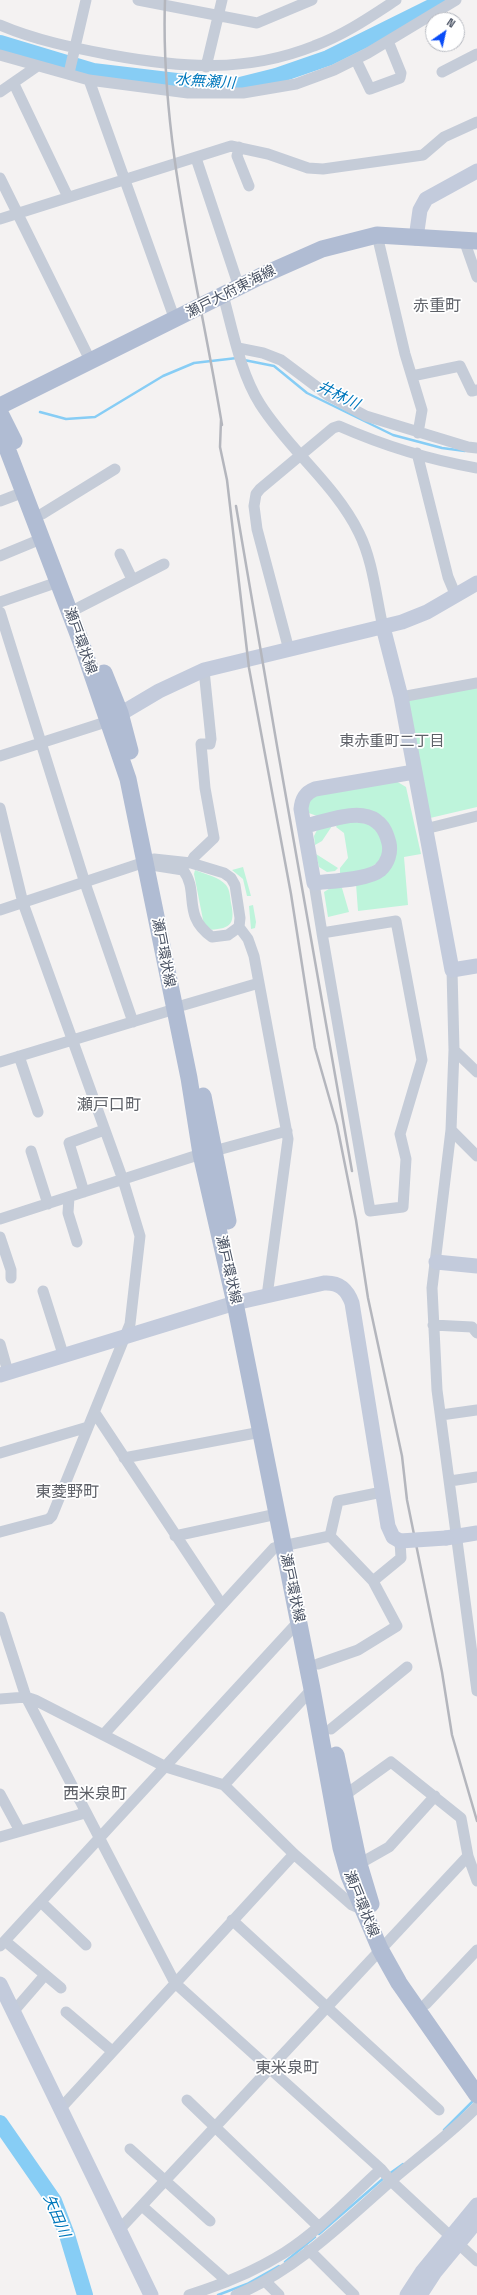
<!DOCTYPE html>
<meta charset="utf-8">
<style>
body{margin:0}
#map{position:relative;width:477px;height:2295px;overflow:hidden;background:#f4f2f2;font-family:"Space Grotesk",sans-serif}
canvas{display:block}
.north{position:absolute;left:425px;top:12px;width:40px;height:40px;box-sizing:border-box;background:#fff;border:1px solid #b6b9c0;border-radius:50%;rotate:34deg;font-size:11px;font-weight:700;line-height:16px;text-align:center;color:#485162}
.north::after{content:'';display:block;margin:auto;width:14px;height:18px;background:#094cf8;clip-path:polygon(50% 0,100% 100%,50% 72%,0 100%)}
</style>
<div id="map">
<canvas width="477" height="2295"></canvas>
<div class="north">N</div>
</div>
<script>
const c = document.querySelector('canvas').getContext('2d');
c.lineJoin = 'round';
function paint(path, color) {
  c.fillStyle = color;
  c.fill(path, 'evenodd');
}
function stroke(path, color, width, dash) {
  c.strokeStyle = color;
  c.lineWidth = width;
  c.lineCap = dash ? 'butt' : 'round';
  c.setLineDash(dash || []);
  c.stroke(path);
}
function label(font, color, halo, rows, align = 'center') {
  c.font = font + ' "Space Grotesk","Noto Sans JP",sans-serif';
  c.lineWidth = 3.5;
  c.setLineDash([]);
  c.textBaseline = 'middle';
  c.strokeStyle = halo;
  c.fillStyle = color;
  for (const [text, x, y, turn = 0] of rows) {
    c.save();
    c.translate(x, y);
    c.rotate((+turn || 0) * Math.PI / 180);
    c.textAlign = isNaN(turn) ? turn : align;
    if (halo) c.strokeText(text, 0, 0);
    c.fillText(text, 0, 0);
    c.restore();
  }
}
const green = new Path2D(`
 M 477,687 L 477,807 L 430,818 L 408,700 Z
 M 396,781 L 406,787 L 421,854 L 404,857 L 408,905 L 358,911 L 356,884 L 396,852 L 394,834 L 382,816 L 317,816 L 306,812 L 307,795 Z
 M 351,821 L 378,826 L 385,853 C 375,871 358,871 340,875 L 340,868 L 348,858 L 344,833 L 336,827 L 337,825 Z
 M 332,826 L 322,841 L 315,845 L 314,836 L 318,828 Z
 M 316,854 L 338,868 L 335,871 L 327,872 L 319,867 Z
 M 243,867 L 251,896 L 247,896 L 243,879 L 232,870 Z
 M 195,870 C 205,874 219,877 226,885 C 230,890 230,897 231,903 C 236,926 229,929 207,930 L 204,925 L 194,874 Z
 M 332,887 L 342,888 L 349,912 L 328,917 L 324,892 Z
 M 253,905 L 256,922 L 255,928 L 251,929 L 249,906 Z`);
const stream = new Path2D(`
 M 244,360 L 274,366 L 307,393 L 393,435 L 442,448 L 465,451
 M 40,412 L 66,419 L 95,417 L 163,376 L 194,363 L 237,358
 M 444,2130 L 474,2100
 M 389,2174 L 403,2164
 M 319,2234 L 385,2177
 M 285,2262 L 315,2237
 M 218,2295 L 247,2284 L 279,2266`);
const river = new Path2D(`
 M 0,43 L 93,71 L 185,82 L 236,86 L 276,76 L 328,58 L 445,0
 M 0,2123 L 54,2201 L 67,2235 L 85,2295`);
const street = new Path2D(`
 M 138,0 L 257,23 L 312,0
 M 0,25 C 35,40 74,48 111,55 C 182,68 246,73 314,46 C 344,35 370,17 396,0
 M 0,55 L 89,80 L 188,93 L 243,93 L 296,84 L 334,70 L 368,53 L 456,0
 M 356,60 L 370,89 L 400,78 L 401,73 L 388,41
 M 206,67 L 222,0
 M 442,72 L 477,54
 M 69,73 L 86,0
 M 89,80 L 175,320
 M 14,84 L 68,197
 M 0,92 L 36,67
 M 239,147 L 237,156 L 249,186
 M 196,158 L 239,287
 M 0,178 L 91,362
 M 0,219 L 231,146 L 268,154 L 308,168 L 323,169 L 423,155 L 444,137 L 477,122
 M 377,235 L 405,354 L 422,410 L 418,433
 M 464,240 L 477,277
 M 223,295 C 233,331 240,372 260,404 C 289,450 335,484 359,533 C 373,561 376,597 383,627
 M 238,348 L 263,353 L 281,360 L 329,396 L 366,416 L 468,447 L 477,448
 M 412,376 L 460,366 L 472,391 L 477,390
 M 417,453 L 448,577 L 456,596
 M 0,501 L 24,492
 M 42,514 L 115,469
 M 120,554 L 132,579
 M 0,556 L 41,539
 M 0,602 L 58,582
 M 78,608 L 164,564
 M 0,612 L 85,883 L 133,1022
 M 289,650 L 257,529 L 254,506 L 256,494 L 260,489 L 333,428 L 339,426 C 382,445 431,460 477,468
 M 401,697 L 477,683
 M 0,756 L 109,721
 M 0,808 L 23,903 L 123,1180 L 140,1236 L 130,1324 L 52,1516 L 49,1519 L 0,1532
 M 425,829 L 477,816
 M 191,863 L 194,857 L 214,838 L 205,788 L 201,744 L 210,744 L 211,739 L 204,670
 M 314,883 L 322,933
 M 0,910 L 154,859 L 191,863 L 224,873 L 231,878 L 235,885 L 240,918 L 239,927 L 228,935 L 212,937 C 181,915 200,892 183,870 L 145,864
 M 396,921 L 422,1060 L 400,1134 L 406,1159 L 403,1207 L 370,1211 L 322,933 Z
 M 239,927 L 248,939 L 254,956 L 288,1139 L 267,1296
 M 452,970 L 454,1050 L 451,1130 L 432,1288 L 437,1390 L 477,1691
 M 184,1005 L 259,983
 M 454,1050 L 477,1072
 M 19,1056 L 38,1112
 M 0,1062 L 175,1009
 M 451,1130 L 477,1156
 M 31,1151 L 48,1204
 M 214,1151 L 287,1131
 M 84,1192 L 69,1143 L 104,1130
 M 69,1197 L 68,1213 L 77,1242
 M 0,1219 L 201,1154
 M 0,1237 L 11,1270 L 11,1278
 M 43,1291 L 63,1354
 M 433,1325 L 472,1327 L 477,1333
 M 0,1344 L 8,1372
 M 95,1413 L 222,1605
 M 441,1415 L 477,1410
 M 0,1453 L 88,1427
 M 124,1458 L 261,1432
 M 450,1481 L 477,1477
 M 382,1492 L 338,1501 L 330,1536 L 373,1581 L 401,1558 L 400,1541
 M 175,1536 L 277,1514
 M 292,1544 L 330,1536
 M 0,1617 L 26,1697 L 175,1983 L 381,2169 L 391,2181 L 477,2261
 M 318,1664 L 358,1650 L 397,1626 L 373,1581
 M 0,1699 L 26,1697 L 35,1700 L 166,1767 L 224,1785 L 294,1854 L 352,1905 L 361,1909
 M 331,1729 L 407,1667
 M 104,1734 L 252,1572 L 274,1548 L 283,1545
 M 224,1785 L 312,1689
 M 0,1794 L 20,1831
 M 0,1837 L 85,1813
 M 468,1856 L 477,1881
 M 359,1864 L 389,1847 L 435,1796
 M 42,1903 L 86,1945
 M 232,1920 L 439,2110
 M 5,1941 L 61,1988
 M 0,1946 L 299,1621
 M 426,2004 L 477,1950
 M 13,2012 L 45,1975
 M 66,2012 L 112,2051
 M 187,2100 L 318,2226
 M 60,2109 L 294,1854
 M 130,2149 L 210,2221
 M 142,2206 L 227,2281
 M 118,2231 L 468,1856 L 461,1818 L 391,1762 L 345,1795
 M 309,2250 L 354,2295
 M 265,2281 L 279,2295
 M 189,2295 C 221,2285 255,2271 284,2253 C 320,2230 350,2197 381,2169
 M 236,2295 C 295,2271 344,2222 392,2180 C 420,2156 450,2134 477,2107`);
const secondary = new Path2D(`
 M 416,238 L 420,210 L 426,199 L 477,171
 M 383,627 L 401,697 L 452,970 L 477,966
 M 110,720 L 159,691 L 204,670 L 402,622 L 427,612 L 477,583
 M 305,826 C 337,819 379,799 389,843 C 391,852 388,863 380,870 C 368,880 330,881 314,883 L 301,809 C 302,799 305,793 315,789 L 414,772
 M 436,1262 L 477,1266
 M 0,1375 L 235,1303 L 324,1283 C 339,1282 347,1289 352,1303 L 388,1526 L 393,1537 L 400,1541
 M 446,1538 L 477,1533
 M 0,1984 L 151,2295
 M 407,2295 L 422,2272 L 477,2205
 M 420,2295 L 435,2272 L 477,2221`);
const primary = new Path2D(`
 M 0,406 L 263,275 L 322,249 L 377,235 L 477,241
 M 0,413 L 14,441
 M 0,430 L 81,642 L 128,779 L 189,1078 L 201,1154 L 235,1303 L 312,1689 L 341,1848 L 349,1876 L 380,1949 L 399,1983 L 477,2095
 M 104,673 L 120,713 L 130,751
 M 203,1096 L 228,1221
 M 336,1755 L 359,1864 L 371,1904`);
const rail = new Path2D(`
 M 165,0 C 160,144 199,284 222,425
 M 221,420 L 220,447 L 227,480 L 249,668 L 291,894 L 315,1048 L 337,1125 L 356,1220 L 368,1298 L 402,1456 L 407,1500 L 442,1672 L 452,1735 L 477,1821
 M 236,506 C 273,728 313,949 352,1171`);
const secondaryBridge = new Path2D(`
 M 400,1541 L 446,1538`);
const streetNames = [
 ["瀬戸大府東海線",231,292,-27],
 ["瀬戸環状線",80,641,70],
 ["瀬戸環状線",163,953,79],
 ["瀬戸環状線",228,1270,77],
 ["瀬戸環状線",292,1588,78],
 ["瀬戸環状線",361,1904,68]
];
const waterNames = [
 ["水無瀬川",205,82,4],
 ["井林川",338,396,26],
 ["矢田川",56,2216,67]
];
const neighbourhoodNames = [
 ["東赤重町二丁目",392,742]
];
const quarterNames = [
 ["赤重町",437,307],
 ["瀬戸口町",109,1106],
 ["東菱野町",67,1493],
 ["西米泉町",95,1795],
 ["東米泉町",287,2069]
];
paint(green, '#bef4db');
stroke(stream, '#87cdf5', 2.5);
stroke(river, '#87cdf5', 16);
stroke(street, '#c5ccd8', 11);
stroke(secondary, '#c3cbdc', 15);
stroke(primary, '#b0bcd3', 17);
stroke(rail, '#b4b6bd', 2.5);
stroke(secondaryBridge, '#c3cbdc', 15);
label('14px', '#485162', '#fff', streetNames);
label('italic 15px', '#0078bc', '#fff', waterNames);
label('15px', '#5e6168', '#fff', neighbourhoodNames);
label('16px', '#5e6168', '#fff', quarterNames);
</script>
